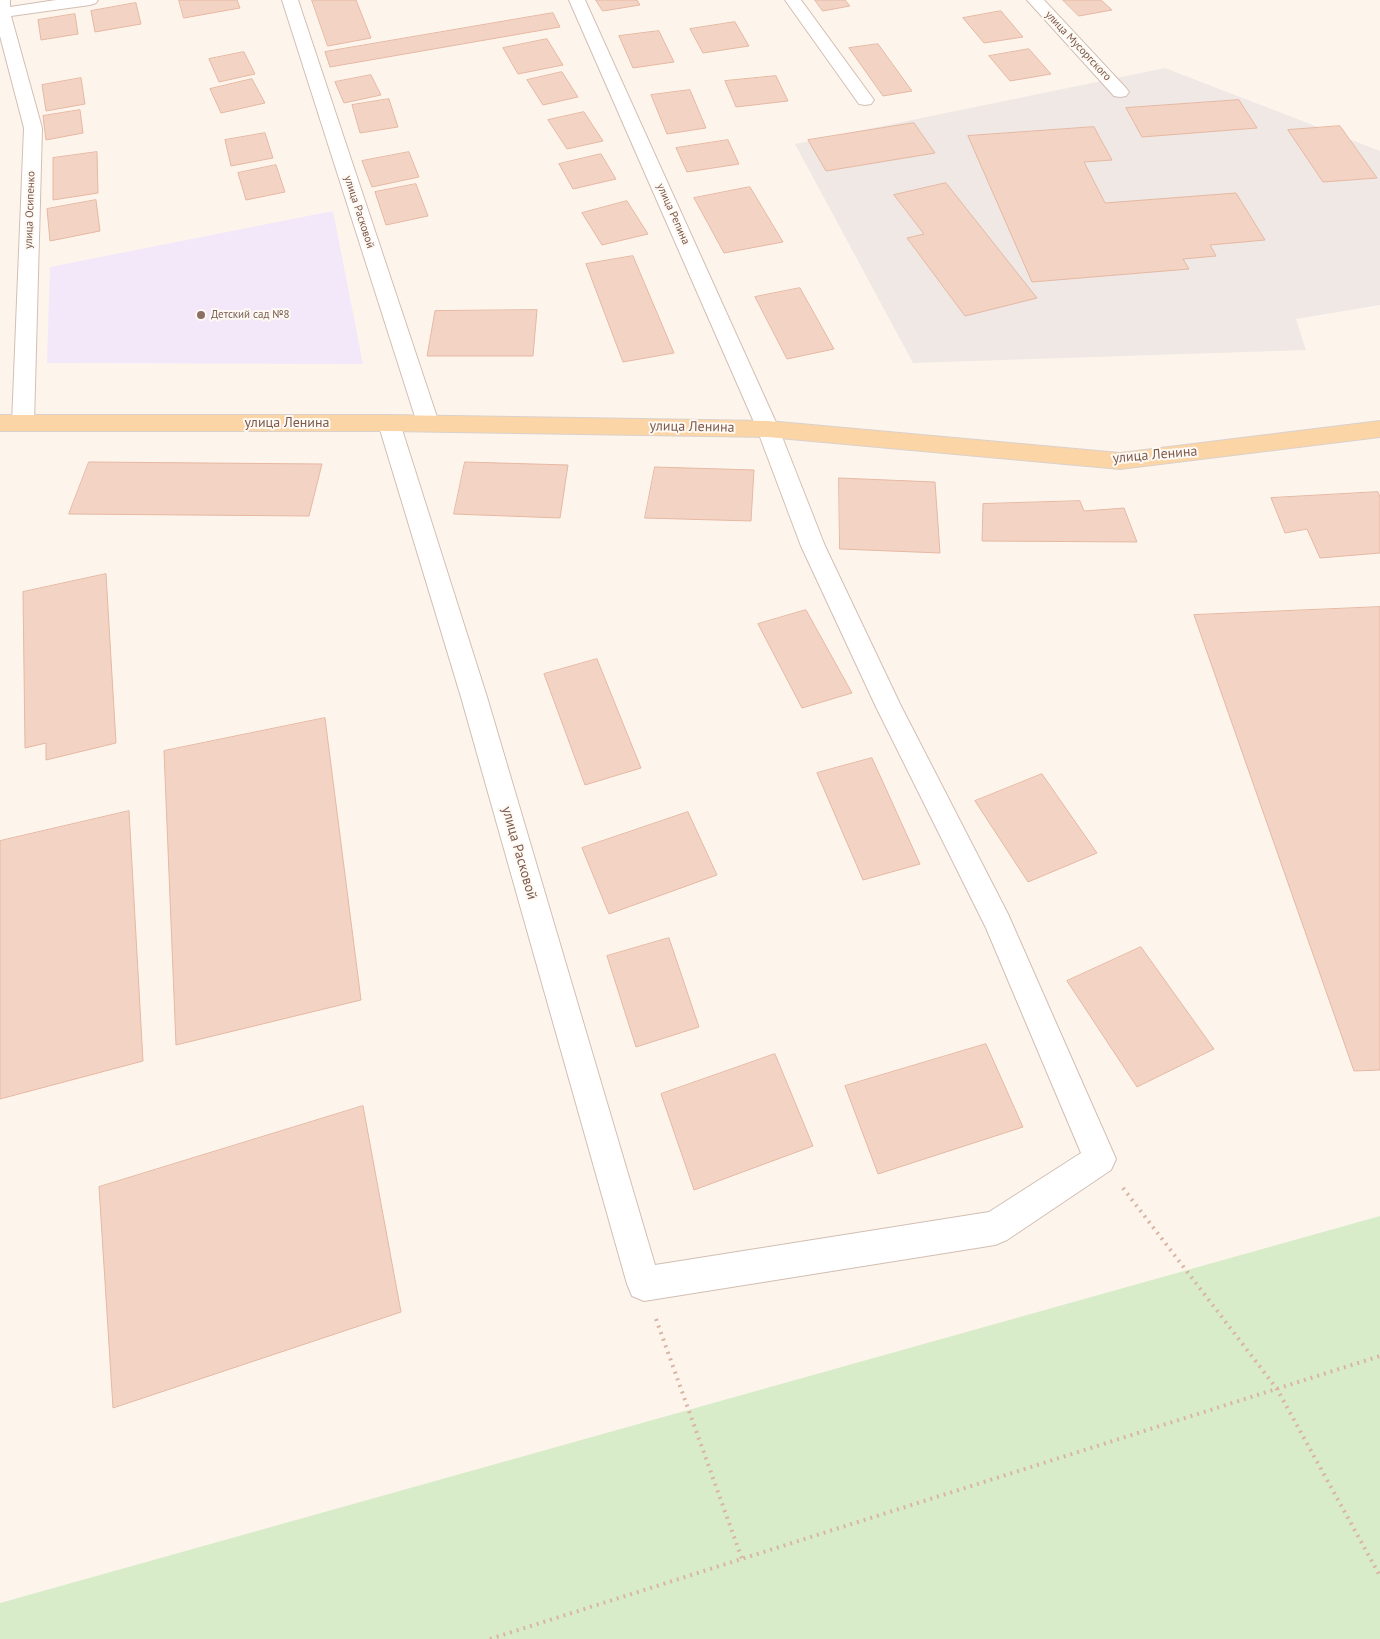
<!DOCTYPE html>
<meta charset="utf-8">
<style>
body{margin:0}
canvas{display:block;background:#fdf5ec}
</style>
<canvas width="1380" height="1639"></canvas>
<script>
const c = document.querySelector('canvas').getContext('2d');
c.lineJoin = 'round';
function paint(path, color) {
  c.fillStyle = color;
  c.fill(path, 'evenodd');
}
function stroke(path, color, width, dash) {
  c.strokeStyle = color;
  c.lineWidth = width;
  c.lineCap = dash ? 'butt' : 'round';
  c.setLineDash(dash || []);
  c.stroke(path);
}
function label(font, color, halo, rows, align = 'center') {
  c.font = font + ' "PT Sans",sans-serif';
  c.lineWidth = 4;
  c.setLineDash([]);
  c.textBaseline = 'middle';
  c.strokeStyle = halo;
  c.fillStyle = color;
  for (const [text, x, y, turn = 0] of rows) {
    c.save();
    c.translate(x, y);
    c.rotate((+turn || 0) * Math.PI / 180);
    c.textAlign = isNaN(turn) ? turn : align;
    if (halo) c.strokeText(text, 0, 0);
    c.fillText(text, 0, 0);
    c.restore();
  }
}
const industrial = new Path2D(`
 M 1165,68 L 1380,151 L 1380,305 L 1296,319 L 1306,350 L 913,363 L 795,144 Z`);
const education = new Path2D(`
 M 333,211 L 363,364 L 47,363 L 50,267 Z`);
const green = new Path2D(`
 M 1380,1216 L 1380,1639 L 0,1639 L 0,1603 Z`);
const building = new Path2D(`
 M 179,0 L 237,0 L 240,8 L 184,18 Z
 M 312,0 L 356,0 L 371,38 L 328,46 Z
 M 596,0 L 637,0 L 640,5 L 603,11 Z
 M 815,0 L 845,0 L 850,6 L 823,11 Z
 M 1063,0 L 1101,0 L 1112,10 L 1079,16 Z
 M 136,3 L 141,24 L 95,32 L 91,11 Z
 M 1001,11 L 1023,37 L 984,43 L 963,18 Z
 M 553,13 L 560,27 L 330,67 L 325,52 Z
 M 75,14 L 78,34 L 41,40 L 38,20 Z
 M 735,22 L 749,46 L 703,53 L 690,29 Z
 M 659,31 L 674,62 L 633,68 L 619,36 Z
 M 547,39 L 563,65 L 518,74 L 503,48 Z
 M 878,44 L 912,91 L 883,96 L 849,48 Z
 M 1029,49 L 1051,74 L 1010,81 L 989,56 Z
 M 244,52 L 255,74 L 219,82 L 209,59 Z
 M 562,72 L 578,97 L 543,105 L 527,80 Z
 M 371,75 L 381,95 L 344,103 L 335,82 Z
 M 776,76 L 788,101 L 736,107 L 725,81 Z
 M 81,78 L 85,104 L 46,111 L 42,85 Z
 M 252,79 L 265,103 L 221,113 L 210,89 Z
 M 690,90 L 706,128 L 667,134 L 651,95 Z
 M 389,99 L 398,127 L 360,133 L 352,105 Z
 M 1239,100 L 1257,128 L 1142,137 L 1126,108 Z
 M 80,110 L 83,133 L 46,140 L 43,116 Z
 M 584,112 L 603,141 L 567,149 L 548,120 Z
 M 914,123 L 935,153 L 826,171 L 808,140 Z
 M 1340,126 L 1377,178 L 1323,182 L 1288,130 Z
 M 1094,127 L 1112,160 L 1084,162 L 1105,203 L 1236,193 L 1265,240 L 1210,245 L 1216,256 L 1183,259 L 1189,269 L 1032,282 L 968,136 Z
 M 265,133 L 273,158 L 231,166 L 225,140 Z
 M 728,140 L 739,164 L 687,172 L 676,148 Z
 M 97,152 L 98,193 L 53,200 L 53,158 Z
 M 409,152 L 419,177 L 372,187 L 362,161 Z
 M 601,154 L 616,179 L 573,189 L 559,164 Z
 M 276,165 L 285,192 L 246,200 L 238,173 Z
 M 946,183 L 1037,298 L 965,316 L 907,238 L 924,234 L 894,195 Z
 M 416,184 L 428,216 L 386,225 L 375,192 Z
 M 750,187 L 783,242 L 724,253 L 694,198 Z
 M 96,200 L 100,231 L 50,241 L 47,209 Z
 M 627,201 L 648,234 L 602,245 L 582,213 Z
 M 633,256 L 674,353 L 623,362 L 586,264 Z
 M 800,288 L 834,349 L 787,359 L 755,297 Z
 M 537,310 L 533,356 L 427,356 L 435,311 Z
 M 89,462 L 322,464 L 309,516 L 69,514 Z
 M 465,462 L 568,465 L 560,518 L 454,514 Z
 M 655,467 L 754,470 L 751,521 L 645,518 Z
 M 839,478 L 935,482 L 940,553 L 840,549 Z
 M 1378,492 L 1380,497 L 1380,553 L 1320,558 L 1307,529 L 1285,533 L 1271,498 Z
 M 1080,501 L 1084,511 L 1124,508 L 1137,542 L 982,541 L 983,504 Z
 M 106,574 L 116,743 L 46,760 L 46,743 L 25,748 L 23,592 Z
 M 1380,607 L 1380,1070 L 1354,1071 L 1194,615 Z
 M 806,610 L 852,693 L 802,708 L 758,624 Z
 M 597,659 L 641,768 L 585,785 L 544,674 Z
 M 325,718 L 361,1000 L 176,1045 L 164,751 Z
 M 872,758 L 920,864 L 863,880 L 817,773 Z
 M 1042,774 L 1097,853 L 1028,882 L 975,801 Z
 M 129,811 L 143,1061 L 0,1099 L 0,841 Z
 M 688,812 L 717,875 L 609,914 L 582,848 Z
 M 669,938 L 699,1027 L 636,1047 L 607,956 Z
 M 1141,947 L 1214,1049 L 1137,1087 L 1067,981 Z
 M 986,1044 L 1023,1127 L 878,1174 L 845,1086 Z
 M 775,1054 L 813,1146 L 694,1190 L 661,1094 Z
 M 363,1106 L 401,1312 L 113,1408 L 99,1187 Z`);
const path = new Path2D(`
 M 1123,1188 L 1277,1389 L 1380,1576
 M 656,1319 L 742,1559
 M 490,1639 L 1380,1356`);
const minor = new Path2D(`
 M 0,0 L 10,0 L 10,7 L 56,0 L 98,0 L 96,3 L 90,5 L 11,16 L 42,128 L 34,423 L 31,428 L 23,431 L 15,428 L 12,423 L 24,128 L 0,36 Z
 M 282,0 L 298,0 L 439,423 L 436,428 L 428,431 L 420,428 L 417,423 Z
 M 569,0 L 585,0 L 779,429 L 825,546 L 901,706 L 1008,914 L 1116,1159 L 1111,1170 L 1007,1240 L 995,1245 L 644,1301 L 632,1296 L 627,1284 L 461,697 L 378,423 L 381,418 L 389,415 L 397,418 L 400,423 L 487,697 L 655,1265 L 989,1212 L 1081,1153 L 986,928 L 876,707 L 801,546 L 757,429 Z
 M 785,0 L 801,0 L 874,100 L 871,104 L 865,105 L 859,104 Z
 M 1027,0 L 1044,0 L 1126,88 L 1129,92 L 1126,96 L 1120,97 L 1114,96 Z`);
const major = new Path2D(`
 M 0,415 L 389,415 L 768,421 L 1120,453 L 1380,421 L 1380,437 L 1120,469 L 768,437 L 389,431 L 0,431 Z`);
const markers = [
 [201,315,5,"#8d6e63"]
];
const farStreetnames = [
 ["улица Мусоргского",1078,46,47],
 ["улица Осипенко",30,210,-88],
 ["улица Расковой",359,212,72],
 ["улица Репина",673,214,66]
];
const farEducationnames = [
 ["Детский сад №8",211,315]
];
const streetNames = [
 ["улица Ленина",287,423],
 ["улица Ленина",692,427,1],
 ["улица Ленина",1155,455,-5],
 ["улица Расковой",519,853,74]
];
paint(industrial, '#efe8e4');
paint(education, '#f2e8fa');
paint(green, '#d9ecc9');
paint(building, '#f3d3c3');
stroke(building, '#e6b8a3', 1);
stroke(minor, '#d3beb3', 2);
stroke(major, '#dad1cd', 2);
stroke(path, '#d9b5a5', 4, [2, 5]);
paint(minor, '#fff');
paint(major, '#fbd5a5');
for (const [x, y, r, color] of markers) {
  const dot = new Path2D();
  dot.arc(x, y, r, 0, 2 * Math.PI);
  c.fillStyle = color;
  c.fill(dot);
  stroke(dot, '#fff9f3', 2);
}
label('11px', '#7a5a4d', '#fff9f3', farStreetnames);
label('11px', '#785e54', '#fff9f3', farEducationnames, 'left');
label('14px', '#7a5a4d', '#fff9f3', streetNames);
</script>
